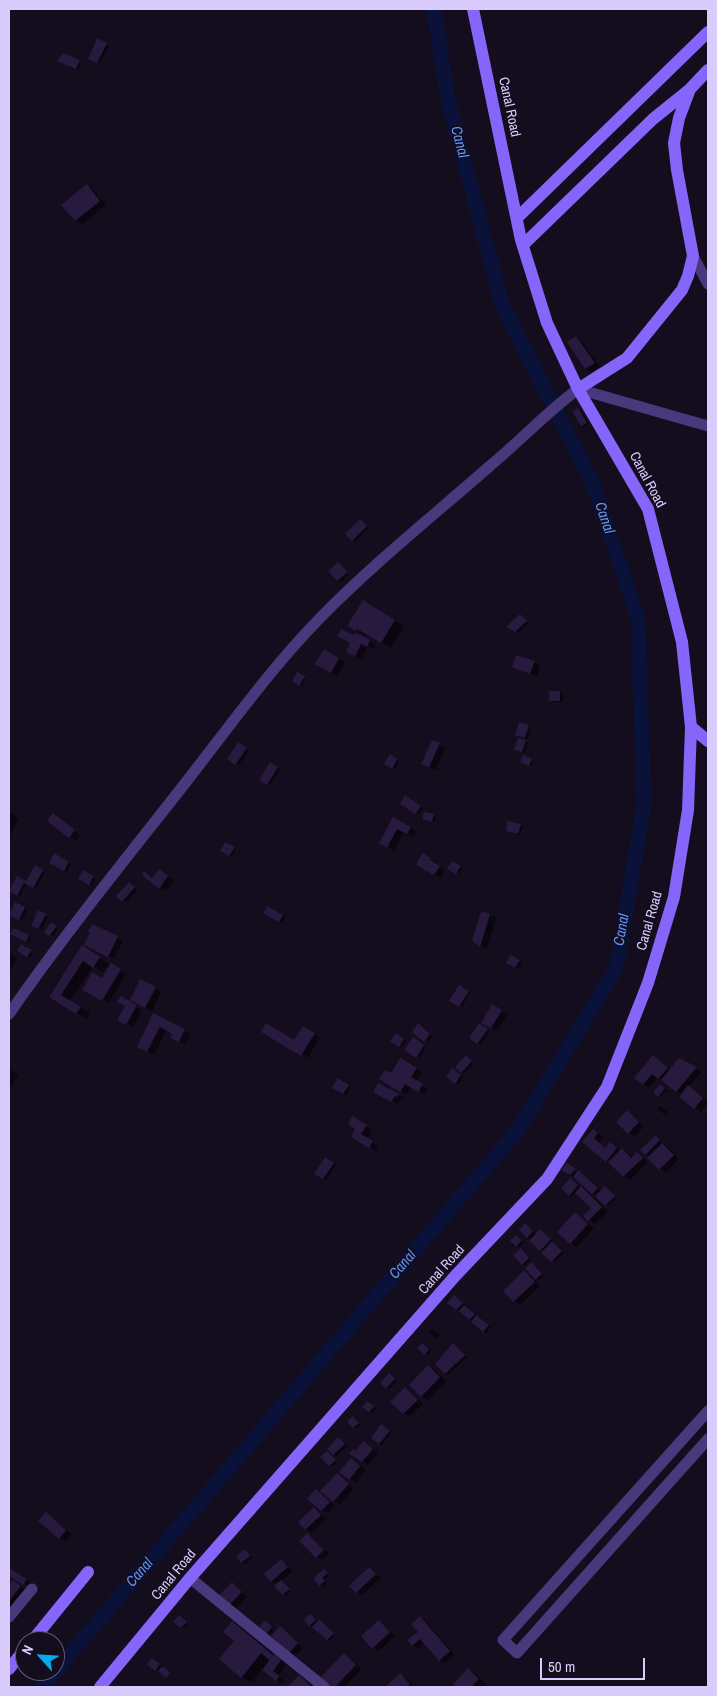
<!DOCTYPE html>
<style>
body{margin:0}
#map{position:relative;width:717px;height:1696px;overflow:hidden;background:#130d1e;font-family:"Archivo Narrow",sans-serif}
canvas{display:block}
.frame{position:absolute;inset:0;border:10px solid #dacbfd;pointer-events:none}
.north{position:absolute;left:15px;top:1631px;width:50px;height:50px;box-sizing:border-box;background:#130d1e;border:1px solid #635977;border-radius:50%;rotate:296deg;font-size:14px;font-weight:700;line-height:20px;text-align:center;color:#dacbfd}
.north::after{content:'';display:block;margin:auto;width:18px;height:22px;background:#07abed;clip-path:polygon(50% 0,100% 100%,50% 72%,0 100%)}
.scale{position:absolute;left:540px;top:1658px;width:105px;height:22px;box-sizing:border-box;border:2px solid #dacbfd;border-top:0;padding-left:6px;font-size:15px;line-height:18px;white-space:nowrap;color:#dacbfd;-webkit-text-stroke:4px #130d1e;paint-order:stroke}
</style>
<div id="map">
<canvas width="717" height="1696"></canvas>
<div class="frame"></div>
<div class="north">N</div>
<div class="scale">50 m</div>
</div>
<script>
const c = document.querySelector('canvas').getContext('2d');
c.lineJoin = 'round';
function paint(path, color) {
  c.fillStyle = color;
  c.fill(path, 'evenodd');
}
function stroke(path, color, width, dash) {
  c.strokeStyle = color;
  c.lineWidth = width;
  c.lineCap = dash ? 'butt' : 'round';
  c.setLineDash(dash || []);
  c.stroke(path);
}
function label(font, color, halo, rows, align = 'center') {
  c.font = font + ' "Archivo Narrow",sans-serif';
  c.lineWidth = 4;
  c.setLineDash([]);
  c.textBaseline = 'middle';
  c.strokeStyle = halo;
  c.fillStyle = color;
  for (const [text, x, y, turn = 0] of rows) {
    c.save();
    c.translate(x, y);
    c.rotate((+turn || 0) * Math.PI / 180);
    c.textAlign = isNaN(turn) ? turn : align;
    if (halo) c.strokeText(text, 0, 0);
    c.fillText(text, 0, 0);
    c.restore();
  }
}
const shadow = new Path2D(`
 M 97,40 L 109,46 L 100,63 L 92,60 Z
 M 59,60 L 79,61 L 82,63 L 78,70 Z
 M 87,186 L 93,189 L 106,205 L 82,224 L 76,221 L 63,205 Z
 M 576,337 L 582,341 L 600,367 L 592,372 L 586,368 L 569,343 Z
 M 578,409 L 581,411 L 589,424 L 584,427 L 582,425 Z
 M 363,522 L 369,528 L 355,542 L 352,540 Z
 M 338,563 L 349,574 L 341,582 L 330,571 Z
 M 363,602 L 404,626 L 391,648 L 367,634 L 366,636 L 349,626 Z
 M 523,617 L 528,623 L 518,633 L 508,627 Z
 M 357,634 L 376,645 L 374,649 L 368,646 L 361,659 L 348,651 L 354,637 Z
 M 324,650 L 345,662 L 337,676 L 317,664 Z
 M 534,662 L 540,666 L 537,676 L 519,670 Z
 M 297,674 L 306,679 L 302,686 L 293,681 Z
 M 560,692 L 563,694 L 563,702 L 553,702 L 550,701 Z
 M 520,724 L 531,728 L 528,739 L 519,736 Z
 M 525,742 L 528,743 L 525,753 L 518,751 Z
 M 238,744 L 249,750 L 239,765 L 228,759 Z
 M 439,744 L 445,748 L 436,770 L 429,767 Z
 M 390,756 L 399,762 L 395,769 L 386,763 Z
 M 524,757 L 534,762 L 532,766 L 522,762 Z
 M 271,763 L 280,769 L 270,785 L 261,780 Z
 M 405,797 L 423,808 L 418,814 L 401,803 Z
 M 9,813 L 19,818 L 9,838 Z
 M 434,815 L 436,816 L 435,822 L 423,819 Z
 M 59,818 L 80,835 L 76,840 L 70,837 Z
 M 393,819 L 416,831 L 413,837 L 404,832 L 394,850 L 380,843 Z
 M 520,825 L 523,826 L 520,835 L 510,832 Z
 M 226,843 L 236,850 L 232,856 L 222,850 Z
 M 54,855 L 71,864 L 67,872 L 50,863 Z
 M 423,855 L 436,863 L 435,865 L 445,870 L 441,878 L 417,864 Z
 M 452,862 L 463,868 L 459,874 L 449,868 Z
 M 35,867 L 45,872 L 36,888 L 27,883 L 20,896 L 10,891 L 17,878 L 26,883 Z
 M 84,872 L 95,879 L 92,885 L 80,879 Z
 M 145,873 L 153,878 L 165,874 L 174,881 L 166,891 L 160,888 Z
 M 132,885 L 137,890 L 126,902 L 118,896 Z
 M 16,904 L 27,910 L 22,920 L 11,915 Z
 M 267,907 L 285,917 L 282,923 L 264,913 Z
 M 39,912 L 48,917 L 41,930 L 32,925 Z
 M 481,912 L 496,918 L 487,949 L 473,940 Z
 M 52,924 L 58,928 L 53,936 L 46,932 Z
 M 93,925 L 123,941 L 114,959 L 92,948 Z
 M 13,929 L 31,938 L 29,942 L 11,934 Z
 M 22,945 L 34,952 L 30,958 L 18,951 Z
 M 82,947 L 109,964 L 103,972 L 93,966 L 70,1001 L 90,1013 L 86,1019 L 51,996 Z
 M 9,953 L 17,958 L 9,973 Z
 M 511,957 L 522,962 L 518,969 L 507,963 Z
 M 111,965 L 126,974 L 109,1003 L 84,989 L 103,980 Z
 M 460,987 L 470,993 L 462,1007 L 451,1001 Z
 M 155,988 L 161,992 L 152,1011 L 131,1000 Z
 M 121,998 L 142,1010 L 133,1027 L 119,1019 L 126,1006 Z
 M 492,1006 L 507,1015 L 497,1031 L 482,1022 Z
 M 154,1015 L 191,1034 L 185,1044 L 178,1041 L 174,1034 L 166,1030 L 154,1055 L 144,1050 Z
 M 479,1025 L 490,1032 L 481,1045 L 470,1038 Z
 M 421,1026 L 432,1036 L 428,1042 L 414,1032 Z
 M 304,1027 L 320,1037 L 308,1058 L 263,1032 L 295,1042 Z
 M 396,1035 L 406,1041 L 402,1047 L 392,1041 Z
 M 413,1039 L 426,1048 L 419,1058 L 406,1050 Z
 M 654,1057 L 671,1070 L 679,1059 L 702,1072 L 689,1087 L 708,1102 L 701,1112 L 695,1108 L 682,1094 L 658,1078 L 649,1088 L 643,1084 Z
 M 468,1058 L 474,1063 L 464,1074 L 462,1072 Z
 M 401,1060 L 422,1072 L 416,1082 L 428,1089 L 425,1094 L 412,1086 L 407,1094 L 381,1079 L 391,1075 Z
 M 9,1069 L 18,1075 L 10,1089 L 9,1088 Z
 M 455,1071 L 463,1077 L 458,1084 L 455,1083 Z
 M 338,1080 L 351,1087 L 346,1095 L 334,1087 Z
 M 379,1085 L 405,1099 L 404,1100 L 401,1098 L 398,1104 L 375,1092 Z
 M 662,1087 L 667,1090 L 661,1097 L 659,1096 Z
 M 660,1106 L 669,1113 L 666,1116 L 657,1109 Z
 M 627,1112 L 644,1126 L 635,1137 L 629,1133 Z
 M 352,1118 L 372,1130 L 367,1139 L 378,1146 L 376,1151 L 352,1136 L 357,1128 Z
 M 594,1130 L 604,1137 L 599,1142 L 606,1149 L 611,1144 L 628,1153 L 633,1158 L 637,1153 L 648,1162 L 630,1180 L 624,1176 L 584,1142 Z
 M 658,1138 L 662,1142 L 661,1143 L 669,1148 L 679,1159 L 666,1173 L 660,1169 L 650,1157 L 642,1150 Z
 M 326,1159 L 336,1165 L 326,1180 L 316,1174 Z
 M 567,1164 L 585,1176 L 602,1191 L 608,1189 L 616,1198 L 608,1206 L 606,1205 L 573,1176 L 563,1170 Z
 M 573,1181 L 587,1191 L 608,1211 L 595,1224 L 585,1216 L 593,1208 L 576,1192 L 572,1196 L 570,1195 Z
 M 575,1214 L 594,1228 L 577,1247 L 571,1243 Z
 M 528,1226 L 536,1234 L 540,1230 L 546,1234 L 564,1253 L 555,1262 L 527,1237 Z
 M 519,1238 L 524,1243 L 520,1247 L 517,1246 Z
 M 524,1252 L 531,1260 L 525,1265 L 523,1264 Z
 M 535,1265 L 544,1276 L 539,1280 L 533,1277 L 540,1286 L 520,1305 L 514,1301 L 525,1272 L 535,1278 Z
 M 457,1298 L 491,1327 L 486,1333 L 449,1303 Z
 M 432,1329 L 440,1335 L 437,1339 L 429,1333 Z
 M 425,1346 L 431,1351 L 428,1355 L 425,1354 Z
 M 456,1346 L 467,1357 L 448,1375 L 446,1373 Z
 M 429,1367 L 435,1370 L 446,1381 L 428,1400 L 421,1396 Z
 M 392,1376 L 397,1381 L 390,1389 L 382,1383 Z
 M 405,1388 L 411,1392 L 423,1404 L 409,1417 L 403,1413 Z
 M 370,1404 L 376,1409 L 372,1413 L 364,1407 Z
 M 356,1420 L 360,1425 L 356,1429 L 353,1427 Z
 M 384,1427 L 391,1433 L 382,1445 L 372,1438 Z
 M 339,1439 L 347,1446 L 337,1456 L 329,1449 Z
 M 364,1442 L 378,1453 L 368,1465 L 351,1454 L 356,1452 Z
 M 327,1452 L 338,1462 L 332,1467 L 322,1457 Z
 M 357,1463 L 366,1470 L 356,1483 L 341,1472 Z
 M 337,1475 L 354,1488 L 340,1504 L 334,1501 Z
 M 317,1491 L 335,1506 L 328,1513 L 322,1510 Z
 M 314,1509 L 326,1519 L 312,1533 L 306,1529 Z
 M 46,1513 L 72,1534 L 66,1541 L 59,1538 Z
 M 307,1535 L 313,1538 L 329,1554 L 323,1560 L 317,1557 Z
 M 245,1550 L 252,1558 L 245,1564 L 242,1562 Z
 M 281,1560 L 293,1571 L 281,1581 L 291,1591 L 286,1596 L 276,1586 L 278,1585 L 271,1581 Z
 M 369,1568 L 381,1578 L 362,1595 L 356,1592 Z
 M 9,1569 L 32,1583 L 30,1587 L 9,1575 Z
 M 327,1572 L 330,1575 L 324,1580 L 327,1583 L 323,1587 L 314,1578 Z
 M 13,1581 L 26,1590 L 9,1612 L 9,1587 Z
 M 232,1584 L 247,1596 L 235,1609 L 229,1605 Z
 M 310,1615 L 318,1622 L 321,1622 L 335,1635 L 330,1641 L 305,1620 Z
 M 420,1617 L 426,1621 L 455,1655 L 446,1663 L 439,1660 L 425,1643 L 419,1648 L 413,1645 L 420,1632 Z
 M 182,1618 L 188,1624 L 185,1629 L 175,1622 Z
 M 379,1621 L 385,1625 L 395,1636 L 379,1651 L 373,1648 Z
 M 232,1623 L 241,1628 L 287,1664 L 278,1676 L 285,1681 L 282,1684 L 262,1669 L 252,1682 L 242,1677 Z
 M 268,1624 L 274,1629 L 270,1635 L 261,1627 Z
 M 280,1628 L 303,1648 L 295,1656 L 289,1652 Z
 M 344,1654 L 362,1669 L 344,1687 L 330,1687 L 321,1678 Z
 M 153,1660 L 162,1666 L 159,1671 L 149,1665 Z
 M 468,1670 L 475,1673 L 489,1687 L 458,1687 L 455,1684 Z
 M 400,1675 L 406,1678 L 415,1687 L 387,1687 Z
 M 299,1676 L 305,1680 L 313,1687 L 289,1687 Z`);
const canal = new Path2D(`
 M 42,1687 L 518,1130 L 616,969 L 644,804 L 638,618 L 593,484 L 502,305 L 448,100 L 434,9`);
const building = new Path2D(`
 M 97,38 L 107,43 L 97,63 L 88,59 Z
 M 63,53 L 80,60 L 76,69 L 57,61 Z
 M 87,184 L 100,201 L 75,221 L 61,205 Z
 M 576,336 L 595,363 L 585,369 L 567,342 Z
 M 578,408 L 587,423 L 581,426 L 572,411 Z
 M 360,519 L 367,526 L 352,541 L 345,534 Z
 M 338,562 L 348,572 L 337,581 L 328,571 Z
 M 363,600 L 395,620 L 381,643 L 357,629 L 356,631 L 347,626 Z
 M 520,614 L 527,621 L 515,632 L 506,627 Z
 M 341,629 L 353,635 L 357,633 L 370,640 L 367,647 L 361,644 L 355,656 L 346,652 L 350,643 L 337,636 Z
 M 324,649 L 339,658 L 331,673 L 315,664 Z
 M 516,655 L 535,661 L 530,674 L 512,667 Z
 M 297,672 L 305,676 L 299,686 L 292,681 Z
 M 549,691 L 560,691 L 560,701 L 549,701 Z
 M 519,722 L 529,725 L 525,738 L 515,735 Z
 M 518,738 L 526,740 L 522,752 L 514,750 Z
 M 432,740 L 440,743 L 429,767 L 421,764 Z
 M 238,742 L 247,748 L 235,765 L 227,759 Z
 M 390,754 L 397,759 L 392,769 L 384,764 Z
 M 523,755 L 532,759 L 529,766 L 520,762 Z
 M 270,762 L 278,767 L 267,785 L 259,780 Z
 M 405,795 L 421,806 L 415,814 L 400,804 Z
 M 424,812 L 434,814 L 432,822 L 422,819 Z
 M 53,813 L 75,830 L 69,838 L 47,821 Z
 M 393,817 L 411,827 L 407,834 L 397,829 L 387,848 L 379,843 Z
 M 507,821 L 521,824 L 518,834 L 506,831 Z
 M 225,842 L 235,847 L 229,856 L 220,851 Z
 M 54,853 L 69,862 L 64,871 L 49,863 Z
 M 422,853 L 431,858 L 430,860 L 440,866 L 434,875 L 416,865 Z
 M 452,861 L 461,866 L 456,874 L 447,869 Z
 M 35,865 L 43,870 L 33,888 L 24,883 L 17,896 L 9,891 L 17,876 L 26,881 Z
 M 159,869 L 168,876 L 159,889 L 142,875 L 144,871 L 152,878 Z
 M 83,870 L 94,876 L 89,885 L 78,879 Z
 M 129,882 L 135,887 L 122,902 L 116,896 Z
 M 15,902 L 25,907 L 19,920 L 9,915 Z
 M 267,906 L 283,915 L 279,922 L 263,913 Z
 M 38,910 L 46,914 L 38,929 L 31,926 Z
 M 481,911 L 490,914 L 480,947 L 472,941 Z
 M 51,922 L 57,926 L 49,936 L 44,932 Z
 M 92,924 L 118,936 L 108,957 L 84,945 L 90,932 L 88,931 Z
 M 13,928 L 29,935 L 26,942 L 10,934 Z
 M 21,944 L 32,950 L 27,957 L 17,951 Z
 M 82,945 L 100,957 L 93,968 L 83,961 L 61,995 L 81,1007 L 76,1014 L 49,997 Z
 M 510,955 L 520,960 L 515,968 L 506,963 Z
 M 111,963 L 121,969 L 102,1001 L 82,990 L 92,972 L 102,978 Z
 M 140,979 L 156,987 L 145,1008 L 130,1000 Z
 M 459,985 L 469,991 L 459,1007 L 449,1001 Z
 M 121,996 L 137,1005 L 126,1025 L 117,1020 L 125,1006 L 117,1002 Z
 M 492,1004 L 502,1010 L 491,1028 L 481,1023 Z
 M 153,1013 L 185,1029 L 179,1042 L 170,1038 L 172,1034 L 160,1027 L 147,1052 L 137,1047 Z
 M 266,1023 L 294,1040 L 303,1026 L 315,1033 L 301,1056 L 261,1032 Z
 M 418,1023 L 430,1034 L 424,1042 L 412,1032 Z
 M 479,1023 L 488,1029 L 477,1044 L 469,1038 Z
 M 396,1033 L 404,1039 L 399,1047 L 390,1041 Z
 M 413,1037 L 424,1045 L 416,1058 L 404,1050 Z
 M 466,1055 L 472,1061 L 461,1073 L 455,1067 Z
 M 653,1055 L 668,1068 L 658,1079 L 652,1074 L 643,1085 L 634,1078 Z
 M 400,1058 L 417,1068 L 411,1077 L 423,1084 L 418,1092 L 405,1084 L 400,1092 L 379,1079 L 385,1070 L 391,1073 Z
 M 679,1058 L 697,1067 L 676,1092 L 661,1080 Z
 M 452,1068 L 461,1075 L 455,1084 L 446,1077 Z
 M 338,1078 L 349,1085 L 343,1094 L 332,1088 Z
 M 378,1083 L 399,1094 L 397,1097 L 395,1096 L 391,1102 L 373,1092 Z
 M 660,1084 L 665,1088 L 658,1097 L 653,1093 Z
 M 688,1085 L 703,1098 L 694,1109 L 679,1097 Z
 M 627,1110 L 639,1122 L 628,1134 L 616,1122 Z
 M 352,1116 L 367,1125 L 361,1134 L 373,1141 L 369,1148 L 351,1137 L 355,1129 L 348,1124 Z
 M 593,1129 L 598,1133 L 594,1138 L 605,1148 L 610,1142 L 617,1148 L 606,1162 L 582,1142 Z
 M 656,1135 L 660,1140 L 645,1155 L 640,1150 Z
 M 662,1143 L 674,1155 L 659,1170 L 647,1158 Z
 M 622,1148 L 631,1158 L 637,1152 L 643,1158 L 623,1177 L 608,1162 Z
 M 325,1157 L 334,1163 L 323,1179 L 314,1174 Z
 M 567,1163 L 576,1169 L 570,1175 L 561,1170 Z
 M 578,1170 L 598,1188 L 592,1194 L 573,1177 Z
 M 570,1178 L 578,1185 L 569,1196 L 561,1188 Z
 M 581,1186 L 602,1207 L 588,1221 L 583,1216 L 591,1208 L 575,1193 Z
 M 605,1186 L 615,1196 L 605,1206 L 595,1196 Z
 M 575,1212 L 588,1224 L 570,1244 L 557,1232 Z
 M 525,1223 L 533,1231 L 527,1238 L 519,1230 Z
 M 540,1229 L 551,1239 L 540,1251 L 529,1241 Z
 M 516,1235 L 522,1240 L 516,1247 L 510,1240 Z
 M 552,1241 L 562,1251 L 551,1262 L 541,1253 Z
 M 521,1248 L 529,1258 L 522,1265 L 513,1255 Z
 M 532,1262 L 542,1274 L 535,1280 L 525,1268 Z
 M 524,1270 L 535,1282 L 513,1302 L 503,1291 Z
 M 454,1295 L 463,1303 L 456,1310 L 447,1303 Z
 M 464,1305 L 475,1314 L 469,1320 L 459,1311 Z
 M 476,1315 L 489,1325 L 483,1332 L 471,1322 Z
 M 422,1343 L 429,1349 L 425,1355 L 417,1348 Z
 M 453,1343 L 465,1355 L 456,1364 L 451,1360 L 455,1364 L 445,1374 L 435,1364 Z
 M 428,1365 L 440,1377 L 421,1397 L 409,1385 Z
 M 389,1373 L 395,1379 L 386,1388 L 380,1383 Z
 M 405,1387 L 418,1400 L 403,1414 L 390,1402 Z
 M 367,1401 L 374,1406 L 369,1412 L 362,1407 Z
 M 353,1416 L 359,1423 L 353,1428 L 347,1422 Z
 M 381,1424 L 390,1431 L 379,1444 L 371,1438 Z
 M 338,1437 L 345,1444 L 333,1455 L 327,1449 Z
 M 364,1441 L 373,1449 L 362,1462 L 349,1454 L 353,1449 L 355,1451 Z
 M 327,1451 L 336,1460 L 329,1466 L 320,1457 Z
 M 351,1458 L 360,1466 L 349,1480 L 339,1472 Z
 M 337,1473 L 349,1484 L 333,1502 L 320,1491 Z
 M 316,1489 L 330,1502 L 321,1511 L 307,1499 Z
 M 314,1507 L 321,1515 L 305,1530 L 298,1522 Z
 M 46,1512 L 66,1530 L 59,1539 L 38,1521 Z
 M 307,1533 L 324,1550 L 316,1558 L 299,1541 Z
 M 245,1549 L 250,1556 L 241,1563 L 236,1556 Z
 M 281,1559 L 288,1567 L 271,1582 L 264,1574 Z
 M 369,1567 L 376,1574 L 356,1593 L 349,1586 Z
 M 9,1568 L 27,1579 L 23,1585 L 9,1576 Z
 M 324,1569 L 328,1573 L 322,1578 L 325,1581 L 319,1586 L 313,1578 Z
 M 13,1580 L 21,1586 L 9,1601 L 9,1585 Z
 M 281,1580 L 290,1589 L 282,1595 L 274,1586 Z
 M 232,1582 L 242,1592 L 228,1606 L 218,1596 Z
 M 310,1614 L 316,1620 L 309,1626 L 304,1620 Z
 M 179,1615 L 187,1622 L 181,1628 L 173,1622 Z
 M 420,1616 L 450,1651 L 439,1661 L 420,1639 L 412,1646 L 407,1640 L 418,1632 L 411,1624 Z
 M 319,1619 L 334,1633 L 327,1640 L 312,1627 Z
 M 265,1620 L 272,1627 L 266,1634 L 259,1628 Z
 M 379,1620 L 390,1632 L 372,1649 L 361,1636 Z
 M 232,1621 L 273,1655 L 269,1660 L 261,1653 L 241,1678 L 219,1659 L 234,1641 L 223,1632 Z
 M 280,1626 L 298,1643 L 289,1653 L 271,1636 Z
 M 344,1653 L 356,1665 L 335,1687 L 328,1687 L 319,1679 Z
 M 274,1654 L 281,1660 L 273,1671 L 279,1676 L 276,1681 L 262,1670 Z
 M 152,1658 L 160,1664 L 155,1671 L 147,1665 Z
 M 162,1666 L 170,1672 L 166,1678 L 158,1671 Z
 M 468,1668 L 479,1679 L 471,1687 L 456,1687 L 453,1684 Z
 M 400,1673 L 410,1684 L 407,1687 L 385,1687 Z
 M 299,1675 L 312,1687 L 287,1687 Z`);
const street = new Path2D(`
 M 693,256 L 708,284
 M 9,1014 C 66,932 129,855 190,777 C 232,723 272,667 320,618 C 373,564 434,515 491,465 C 521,440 547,412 578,389 L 708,426
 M 708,1411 L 503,1640 L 517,1653 L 708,1439
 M 190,1578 L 324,1687
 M 9,1617 L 32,1589`);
const secondary = new Path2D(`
 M 517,218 L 708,32
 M 523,245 L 653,119 L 689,90
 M 578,389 L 627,358 L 682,290 L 688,276 L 693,256 L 677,170 L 674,143 L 679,118 L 690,89 L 708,70
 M 691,727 L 708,741
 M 32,1641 L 88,1572
 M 9,1669 L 25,1649
 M 100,1687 L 190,1578 L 456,1275 L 547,1179 L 607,1087 L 648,983 L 674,897 L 688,810 L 691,727 L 682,642 L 648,509 L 578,389 L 547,323 L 521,240 L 473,9`);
const streetNames = [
 ["Canal Road",509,107,78],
 ["Canal Road",647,480,62],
 ["Canal Road",650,921,-74],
 ["Canal Road",442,1270,-48],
 ["Canal Road",174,1575,-50]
];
const waterNames = [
 ["Canal",459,142,75],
 ["Canal",604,518,71],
 ["Canal",622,930,-80],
 ["Canal",403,1265,-49],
 ["Canal",140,1573,-49]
];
paint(shadow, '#0007');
stroke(canal, '#0a1239', 15);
paint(building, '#28193e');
stroke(street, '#48397c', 11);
stroke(secondary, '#8565fa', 12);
label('14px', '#dacbfd', '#130d1e', streetNames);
label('italic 15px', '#5d93fa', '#130d1e', waterNames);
</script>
